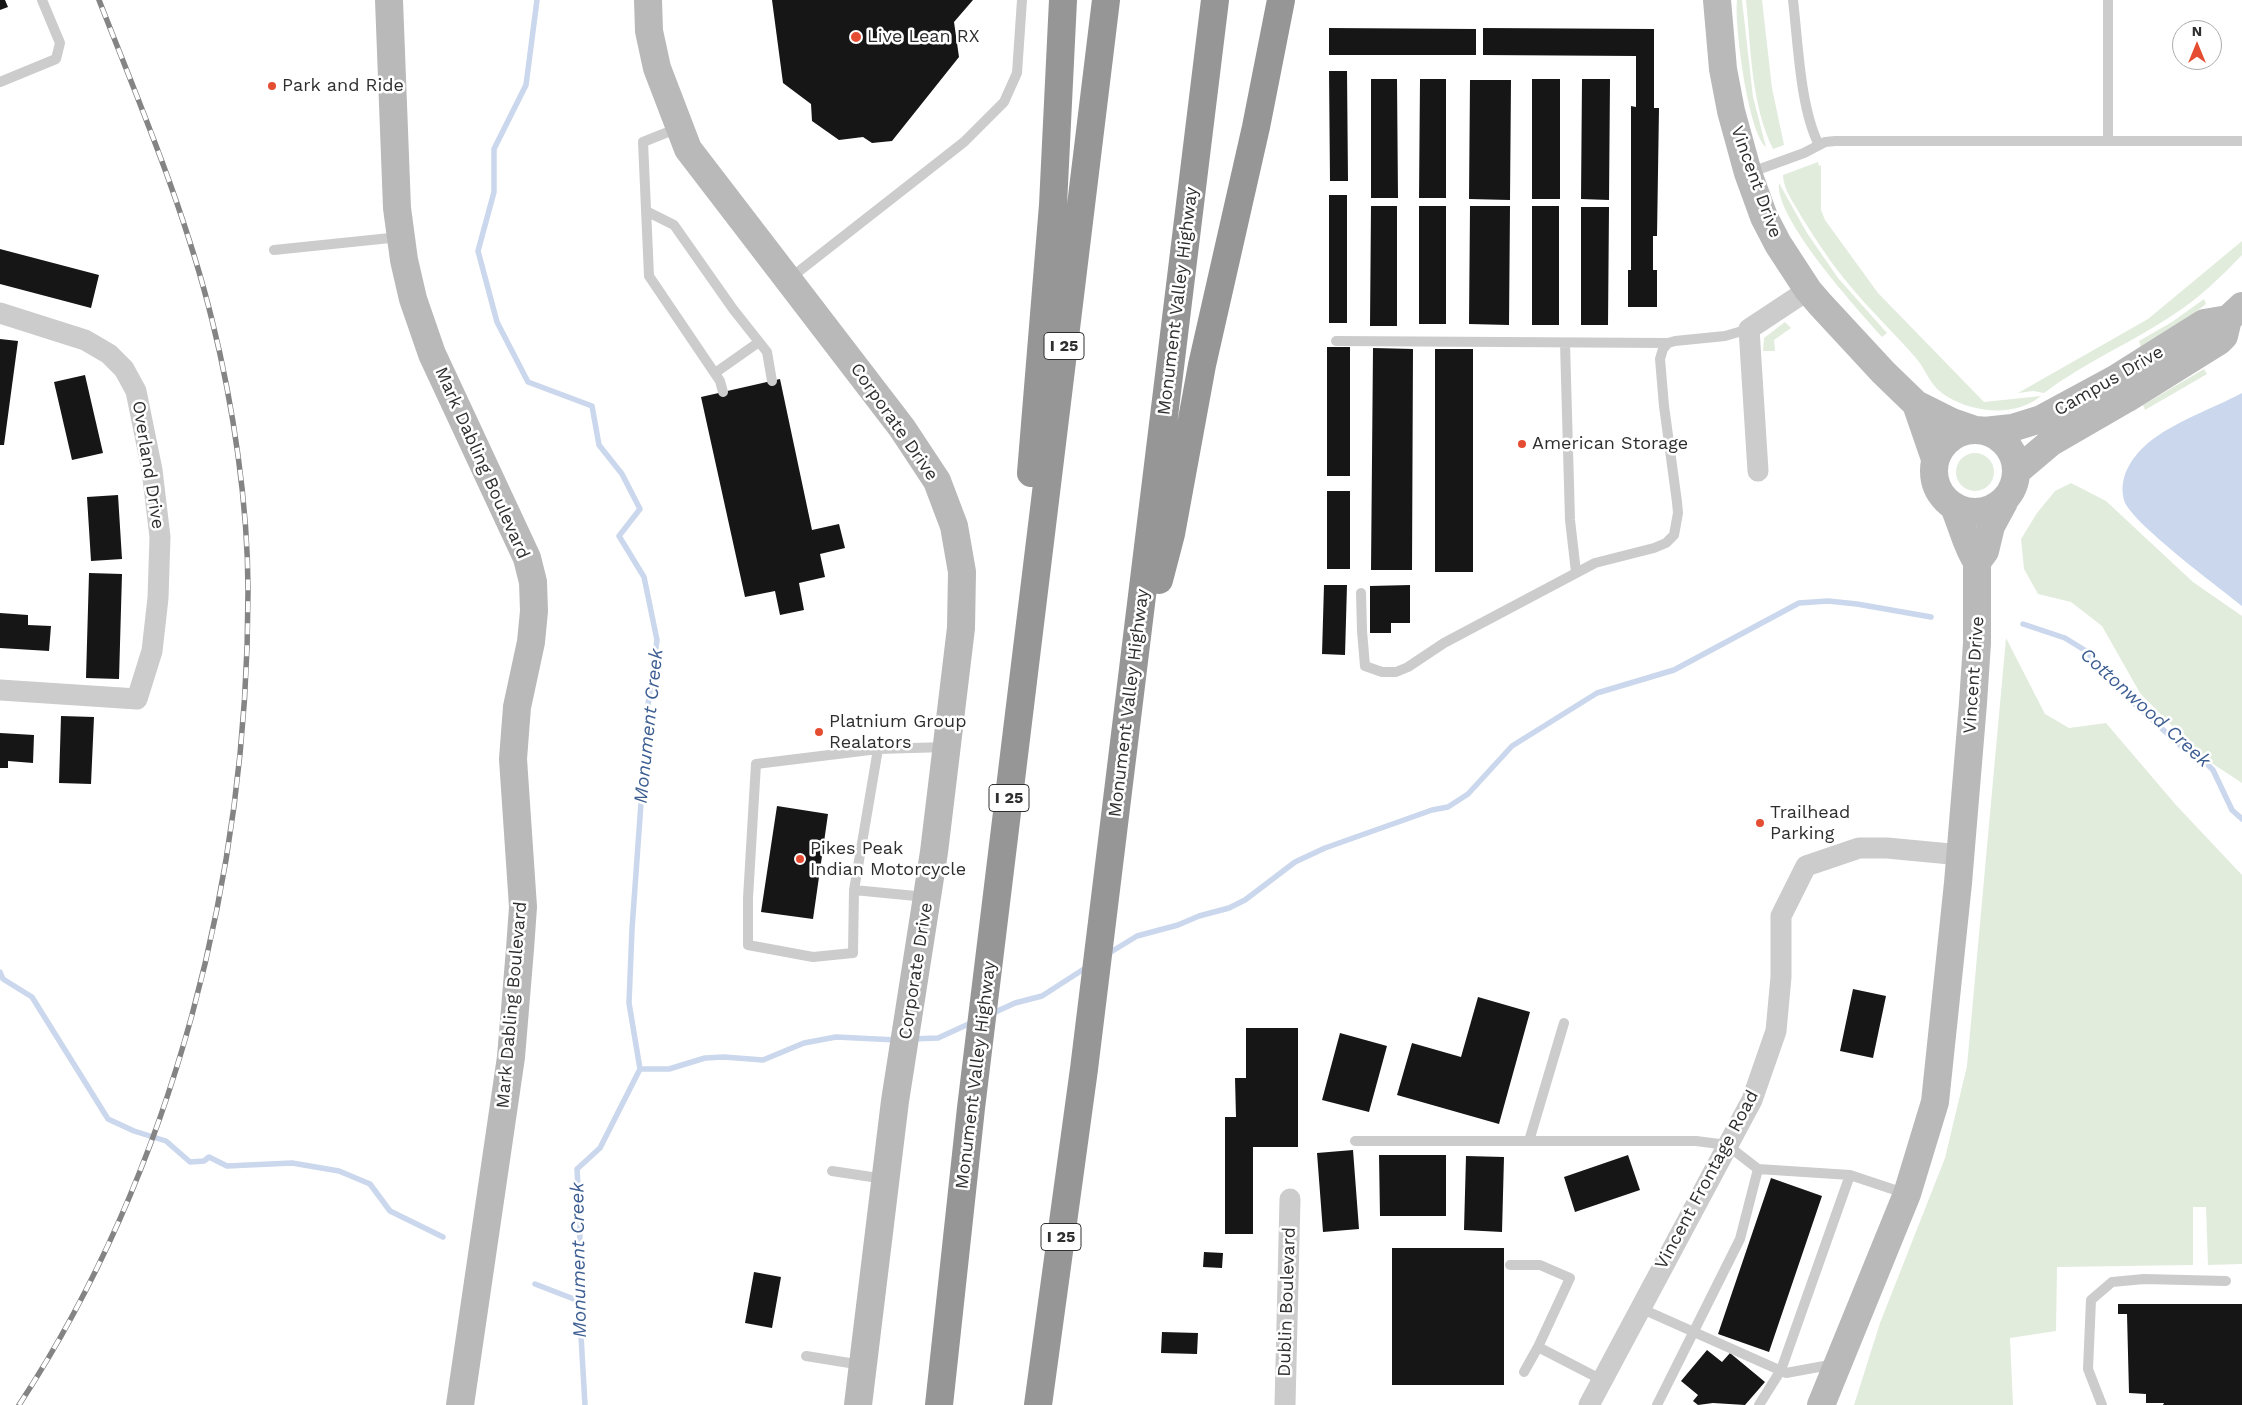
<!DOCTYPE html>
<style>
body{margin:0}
#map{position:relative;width:2242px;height:1405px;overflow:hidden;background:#fff;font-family:"Work Sans",sans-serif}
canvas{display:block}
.north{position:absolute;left:2172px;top:20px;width:50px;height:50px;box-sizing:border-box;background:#fff;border:1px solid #acacac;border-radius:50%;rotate:0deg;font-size:14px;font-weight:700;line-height:20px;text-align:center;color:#2f2f2f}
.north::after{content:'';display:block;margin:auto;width:18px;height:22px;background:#e54d32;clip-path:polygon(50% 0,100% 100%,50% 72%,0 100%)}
</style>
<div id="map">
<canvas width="2242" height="1405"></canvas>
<div class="north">N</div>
</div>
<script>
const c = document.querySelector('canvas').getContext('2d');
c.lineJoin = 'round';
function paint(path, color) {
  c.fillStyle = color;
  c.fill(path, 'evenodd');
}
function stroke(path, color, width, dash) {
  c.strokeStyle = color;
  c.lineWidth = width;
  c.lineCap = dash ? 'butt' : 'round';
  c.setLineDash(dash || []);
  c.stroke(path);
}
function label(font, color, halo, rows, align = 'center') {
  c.font = font + ' "Work Sans",sans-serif';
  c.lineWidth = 5;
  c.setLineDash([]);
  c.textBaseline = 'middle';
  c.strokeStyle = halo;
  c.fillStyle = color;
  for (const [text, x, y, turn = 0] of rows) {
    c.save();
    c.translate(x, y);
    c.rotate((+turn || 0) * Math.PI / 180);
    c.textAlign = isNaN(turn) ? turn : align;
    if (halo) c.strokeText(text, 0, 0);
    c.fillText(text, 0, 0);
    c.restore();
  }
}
const green = new Path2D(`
 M 1737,0 L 1742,0 L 1753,97 L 1766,147 C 1748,133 1734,23 1737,0 Z
 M 1746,0 L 1762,0 L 1772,88 L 1784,145 L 1773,149 C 1751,104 1751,49 1746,0 Z
 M 1818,162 L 1819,166 L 1821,165 L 1821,210 L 1825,220 L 1878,293 L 1984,402 L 2041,396 C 2016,417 1974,413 1948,397 C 1929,386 1928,372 1915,357 C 1894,333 1871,311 1851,287 C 1832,265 1816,240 1801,216 C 1794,203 1783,189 1783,175 Z
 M 1779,183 L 1807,233 L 1838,278 L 1887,333 L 1882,337 C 1858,310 1774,218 1779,183 Z
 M 2242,241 L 2242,255 C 2222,276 2200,297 2176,313 C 2133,342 2085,362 2044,393 L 2033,391 L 2018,393 L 2148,319 Z
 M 2204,299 L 2206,304 L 2183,322 L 2141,348 L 2139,341 L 2172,322 Z
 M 1785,322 L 1791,328 L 1774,340 L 1775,351 L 1763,351 L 1764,338 Z
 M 2204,369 L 2207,374 L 2145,410 L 2143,405 Z
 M1956 472a19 19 0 1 1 38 0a19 19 0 1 1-38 0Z
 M 2071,483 L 2106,501 L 2193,582 L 2242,616 L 2242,783 L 2201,756 L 2140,693 L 2102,626 L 2071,602 L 2038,594 L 2024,569 L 2021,539 L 2037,513 L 2055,491 Z
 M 2006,638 L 2045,714 L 2069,728 L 2106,723 L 2176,805 L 2242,875 L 2242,1264 L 2208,1265 L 2206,1207 L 2193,1207 L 2193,1265 L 2057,1267 L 2056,1331 L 2010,1338 L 2013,1405 L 1854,1405 L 1880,1323 L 1945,1158 L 1967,1066 Z`);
const water = new Path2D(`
 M 2242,393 L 2242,606 C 2220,588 2129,521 2124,500 C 2118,477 2132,457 2148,443 C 2175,421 2212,409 2242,393 Z`);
const stream = new Path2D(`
 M 537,0 L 526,85 L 494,149 L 494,192 L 478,251 L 497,322 L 528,382 L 592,406 L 599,445 L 622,474 L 640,509 L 619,536 L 644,577 L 657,640 L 648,705 L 632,929 L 629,1003 L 640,1069 L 600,1148 L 577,1169 L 580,1221 L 579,1301 L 585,1405
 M 2023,624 L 2065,638 L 2086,651 L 2122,692 L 2183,748 L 2203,760 L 2213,770 L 2232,810 L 2242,819
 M 1106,955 L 1137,936 L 1178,925 L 1199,916 L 1229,908 L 1245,900 L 1295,862 L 1325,848 L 1432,810 L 1448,807 L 1468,794 L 1512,746 L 1597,693 L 1674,670 L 1799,603 L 1828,601 L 1857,604 L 1931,617
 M 0,972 L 3,979 L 32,997 L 108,1119 L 134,1131 L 166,1141 L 190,1162 L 204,1161 L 209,1157 L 227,1166 L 292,1163 L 339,1171 L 370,1184 L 390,1211 L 443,1237
 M 991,1014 L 1015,1003 L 1042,996 L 1087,967
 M 911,1039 L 938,1038 L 973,1022
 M 640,1069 L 669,1069 L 705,1058 L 724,1057 L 763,1060 L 804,1043 L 836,1037 L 897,1040
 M 535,1284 L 579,1301`);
const building = new Path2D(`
 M 0,0 L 5,0 L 8,7 L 0,10 Z
 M 772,0 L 973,0 L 954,22 L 959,57 L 892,141 L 872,143 L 863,137 L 839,140 L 812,121 L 811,104 L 783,83 Z
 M 1329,28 L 1476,29 L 1476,55 L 1329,55 Z
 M 1483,28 L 1654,29 L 1654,108 L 1659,108 L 1657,236 L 1653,236 L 1653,270 L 1657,270 L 1657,307 L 1628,307 L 1628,270 L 1631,270 L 1631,106 L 1636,107 L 1636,56 L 1483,55 Z
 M 1329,71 L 1347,71 L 1348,181 L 1330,181 Z
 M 1371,79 L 1397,79 L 1398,198 L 1371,198 Z
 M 1420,79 L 1446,79 L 1446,198 L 1419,198 Z
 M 1532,79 L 1560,79 L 1560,199 L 1532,199 Z
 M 1582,79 L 1610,79 L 1609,200 L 1581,199 Z
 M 1470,80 L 1511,80 L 1510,200 L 1469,199 Z
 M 1329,195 L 1347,195 L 1347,323 L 1329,323 Z
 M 1371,206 L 1397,206 L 1397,326 L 1370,326 Z
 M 1419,206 L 1446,206 L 1446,324 L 1419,324 Z
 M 1470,206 L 1510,206 L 1509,325 L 1469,324 Z
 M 1532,206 L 1559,206 L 1559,325 L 1532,325 Z
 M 1581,207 L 1609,207 L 1608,325 L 1581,325 Z
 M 0,249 L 99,275 L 91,308 L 0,284 Z
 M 0,339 L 18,341 L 4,445 L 0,445 Z
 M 1327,347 L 1350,347 L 1350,476 L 1327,476 Z
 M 1373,348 L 1413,349 L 1412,570 L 1371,570 Z
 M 1435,349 L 1473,349 L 1473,572 L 1435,572 Z
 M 85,375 L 103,453 L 72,460 L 54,382 Z
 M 780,379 L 812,530 L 839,524 L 845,548 L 820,554 L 825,577 L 799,583 L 804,610 L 780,615 L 775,591 L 745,597 L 701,397 Z
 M 1327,491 L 1350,491 L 1350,569 L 1327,569 Z
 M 118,495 L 122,559 L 91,561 L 87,497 Z
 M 89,573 L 122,574 L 119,679 L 86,678 Z
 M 1324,585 L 1347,585 L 1345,655 L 1322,654 Z
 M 1410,585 L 1410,623 L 1391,623 L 1391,633 L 1370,633 L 1370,586 Z
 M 0,613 L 28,615 L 28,625 L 51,626 L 49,651 L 0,648 Z
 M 61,716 L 94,717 L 91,784 L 59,783 Z
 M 0,733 L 34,735 L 33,763 L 8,761 L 8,768 L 0,768 Z
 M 777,806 L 828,814 L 813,919 L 761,912 Z
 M 1853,989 L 1886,996 L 1873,1058 L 1840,1051 Z
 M 1478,997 L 1530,1012 L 1499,1124 L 1397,1095 L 1412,1043 L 1461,1057 Z
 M 1246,1028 L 1298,1028 L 1298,1147 L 1253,1147 L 1253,1234 L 1225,1234 L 1225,1117 L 1236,1117 L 1235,1078 L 1246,1078 Z
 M 1340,1033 L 1387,1046 L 1369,1112 L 1322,1100 Z
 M 1353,1150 L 1359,1229 L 1323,1232 L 1317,1153 Z
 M 1379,1155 L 1446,1155 L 1446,1216 L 1380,1216 Z
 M 1628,1155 L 1640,1190 L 1575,1212 L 1564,1177 Z
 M 1466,1156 L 1504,1157 L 1502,1232 L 1464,1230 Z
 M 1771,1178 L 1822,1196 L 1769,1352 L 1718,1334 Z
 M 1392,1248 L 1504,1248 L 1504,1385 L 1392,1385 Z
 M 1204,1252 L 1223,1253 L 1222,1268 L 1203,1267 Z
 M 754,1272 L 781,1277 L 772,1328 L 745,1323 Z
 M 2118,1304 L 2242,1304 L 2242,1405 L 2163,1405 L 2164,1403 L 2146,1403 L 2146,1394 L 2129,1393 L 2127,1314 L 2118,1314 Z
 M 1162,1332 L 1198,1333 L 1197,1354 L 1161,1353 Z
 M 1707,1350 L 1722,1362 L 1730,1353 L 1765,1382 L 1745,1405 L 1713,1403 L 1698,1405 L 1693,1401 L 1698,1395 L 1681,1381 Z`);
const lane = new Path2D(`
 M 1793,0 C 1798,42 1800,108 1819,145
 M 0,82 L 56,59 L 60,43 L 42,0
 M 678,128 L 643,142 L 649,276 L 720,381 L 723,392
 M 2108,141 L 2108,0
 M 1749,173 L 1804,153 L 1825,142 L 1835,141 L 2242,141
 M 646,211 L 674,225 L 733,309 L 767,352 L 772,381
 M 274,250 L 400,237
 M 789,279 L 964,142 L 1004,102 L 1017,73 L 1022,0
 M 1336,341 L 1668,343
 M 1565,343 L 1570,520 L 1576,572
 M 715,373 L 759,342
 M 1361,593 L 1362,631 L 1365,666 L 1382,672 L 1396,672 L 1408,667 L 1444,643 L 1595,563 L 1654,548 L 1666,543 L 1674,535 L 1678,513 L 1677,502 L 1664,406 L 1660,359 L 1663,349 L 1668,343 L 1675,341 L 1725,336 L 1749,329
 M 878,749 L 946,747
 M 854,890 L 878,749 L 756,764 L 748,898 L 748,945 L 813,957 L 853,953 L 854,890 L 926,897
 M 1355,1141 L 1696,1141 L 1727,1145 L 1758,1169 L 1850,1175 L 1907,1194
 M 1529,1141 L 1564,1023
 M 832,1171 L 885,1179
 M 1510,1265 L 1540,1265 L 1570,1278 L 1538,1347 L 1602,1380
 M 1640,1308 L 1786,1373 L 1835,1364
 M 806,1356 L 862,1365
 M 1524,1372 L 1538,1347
 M 1657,1405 L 1740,1239 L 1758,1169
 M 1759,1405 L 1781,1370 L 1850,1175
 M 2102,1405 L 2088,1369 L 2091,1300 L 2112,1282 L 2144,1279 L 2226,1281`);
const street = new Path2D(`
 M 0,313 L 85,340 L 109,354 L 124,369 L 136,391 L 152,470 L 160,537 L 158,598 L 152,651 L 137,699 L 0,690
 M 1758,471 L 1749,329 L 1808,290
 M 1285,1405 L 1290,1199
 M 1589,1405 L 1752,1100 L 1776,1031 L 1781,977 L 1781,916 L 1806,866 L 1859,848 L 1887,848 L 1961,855`);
const secondary = new Path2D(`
 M 389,0 L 397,208 L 404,260 L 413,299 L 432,354 L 527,558 L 533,582 L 534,611 L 531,642 L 517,707 L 513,759 L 523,907 L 520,949 L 511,1057 L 460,1405
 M 648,0 L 649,31 L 657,68 L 688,149 L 902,428 L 937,481 L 954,526 L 962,572 L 961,628 L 934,852 L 895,1101 L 858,1405
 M 1717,0 L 1723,69 L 1731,111 L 1748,173 L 1764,217 L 1778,244 L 1808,290 L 1820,304 L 1883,372 L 1916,404 L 1952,422 L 1975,430
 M 1916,404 L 1935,459
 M1934 471a41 41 0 1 1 82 0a41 41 0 1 1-82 0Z
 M 1984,431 L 2012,428 L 2041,419 L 2115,379 L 2204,323 L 2228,319
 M 2017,471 L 2050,443 L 2126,399 L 2219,341 L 2224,336 L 2228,319 L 2242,306
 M 1954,507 C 1962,525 1966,546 1977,562
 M 1821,1405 L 1907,1194 L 1935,1102 L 1958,883 L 1973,703 L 1977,643 L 1977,562 L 1985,551 L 1991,526 L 2004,502`);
const highway = new Path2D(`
 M 1031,473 L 1053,205 L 1063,0
 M 1159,580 L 1171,534 L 1202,365 L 1256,127 L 1281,0
 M 939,1405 L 971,1108 L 1106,0
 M 1038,1405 L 1084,1069 L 1215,0`);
const rail = new Path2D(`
 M 19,1405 C 175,1167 248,874 248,591 C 248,504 233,404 212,320 C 185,210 140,105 99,0`);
const markers = [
 [856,37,6,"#e54d32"],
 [272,86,5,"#e54d32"],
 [1522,444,5,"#e54d32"],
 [819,732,5,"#e54d32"],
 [1760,823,5,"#e54d32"],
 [800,859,5,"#e54d32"]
];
const shields = [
 [1064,346,40],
 [1009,798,40],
 [1061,1237,40]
];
const shieldNames = [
 ["I 25",1064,346],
 ["I 25",1009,798],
 ["I 25",1061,1237]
];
const poiNames = [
 ["Live Lean RX",867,37],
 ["Park and Ride",282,86],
 ["American Storage",1532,444],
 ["Platnium Group",829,722],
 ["Realators",829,743],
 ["Trailhead",1770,813],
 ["Parking",1770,834],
 ["Pikes Peak",810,849],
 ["Indian Motorcycle",810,870]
];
const streetNames = [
 ["Vincent Drive",1756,182,70],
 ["Monument Valley Highway",1178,301,-83],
 ["Campus Drive",2109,381,-30],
 ["Corporate Drive",894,422,55],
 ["Mark Dabling Boulevard",482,463,66],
 ["Overland Drive",148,465,81],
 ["Vincent Drive",1974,675,-86],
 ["Monument Valley Highway",1129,703,-83],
 ["Corporate Drive",916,971,-81],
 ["Mark Dabling Boulevard",512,1005,-85],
 ["Monument Valley Highway",976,1075,-83],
 ["Vincent Frontage Road",1707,1180,-62],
 ["Dublin Boulevard",1287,1302,-88]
];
const waterNames = [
 ["Cottonwood Creek",2145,708,42],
 ["Monument Creek",649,726,-84],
 ["Monument Creek",579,1260,-91]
];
paint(green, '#e2ecdd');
paint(water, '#cad7ec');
stroke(stream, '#cad7ec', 5.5);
paint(building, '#161616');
stroke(lane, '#ccc', 10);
stroke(street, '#ccc', 21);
stroke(secondary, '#b9b9b9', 28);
stroke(highway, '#969696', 28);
stroke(rail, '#848484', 5.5);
stroke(rail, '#fff', 4, [11]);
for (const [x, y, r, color] of markers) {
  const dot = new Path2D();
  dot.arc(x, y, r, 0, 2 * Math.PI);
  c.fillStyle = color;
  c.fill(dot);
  stroke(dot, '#fff', 2);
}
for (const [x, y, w] of shields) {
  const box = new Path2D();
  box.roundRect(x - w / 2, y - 13.5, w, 27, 4);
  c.fillStyle = '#fff';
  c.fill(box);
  stroke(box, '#2f2f2f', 1);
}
label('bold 16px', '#2f2f2f', null, shieldNames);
label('18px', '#2f2f2f', '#fff', poiNames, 'left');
label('18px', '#2f2f2f', '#fff', streetNames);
label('italic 19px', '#3d5e92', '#fff', waterNames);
</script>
